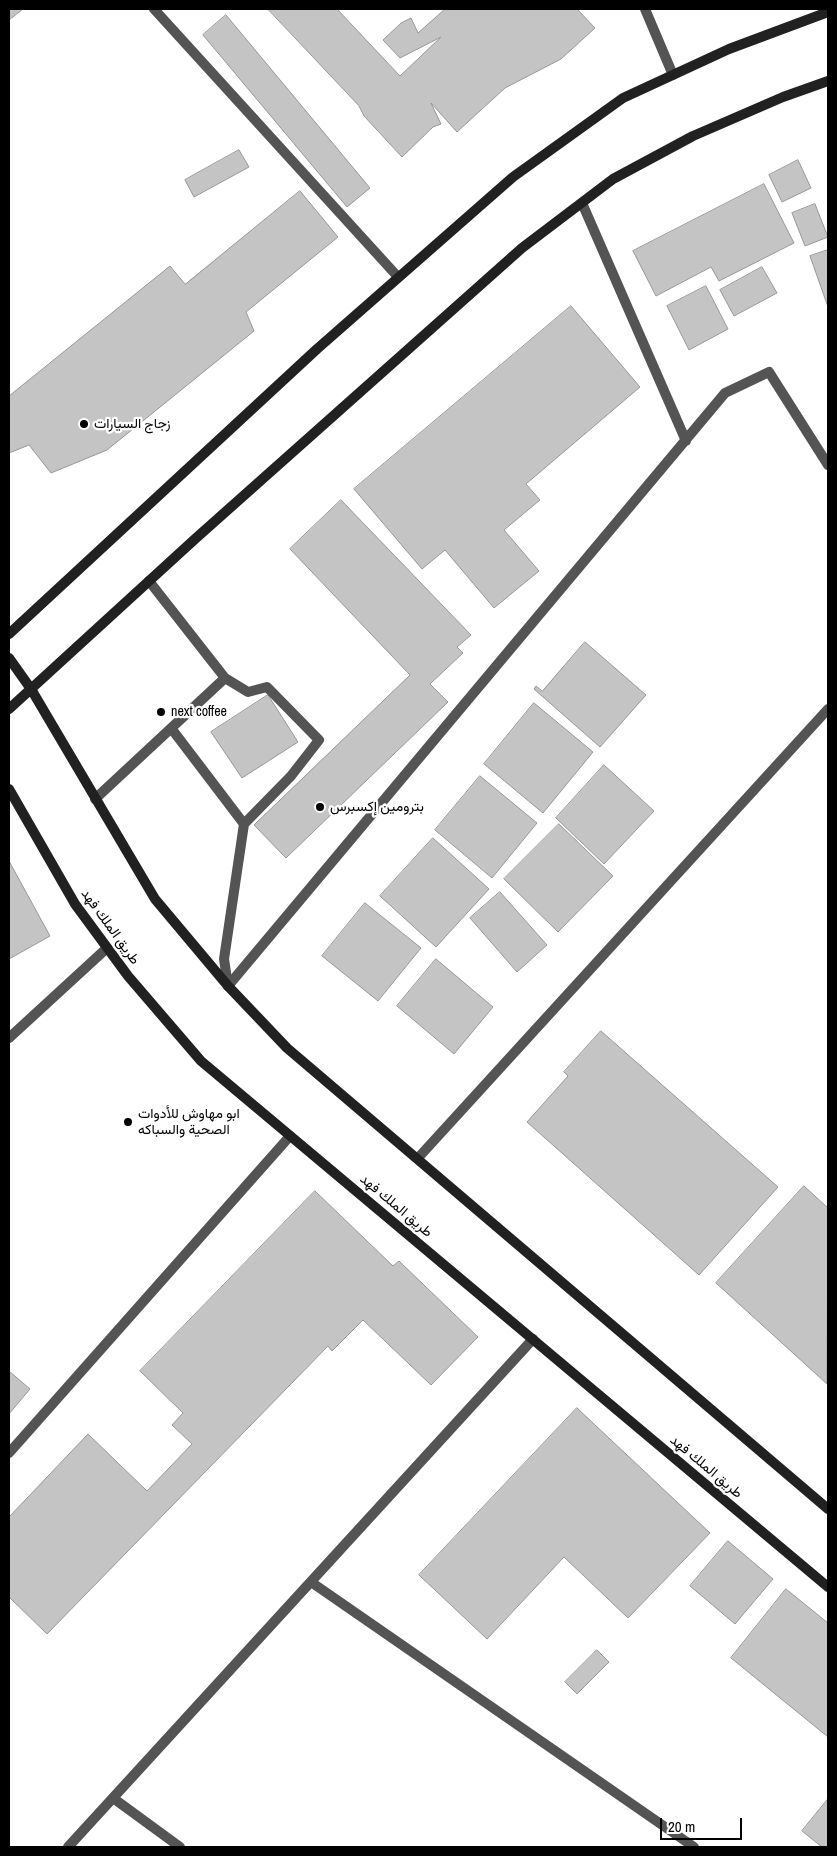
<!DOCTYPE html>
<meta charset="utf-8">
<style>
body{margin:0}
#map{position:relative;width:837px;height:1856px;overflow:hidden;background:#fff;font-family:"Archivo Narrow",sans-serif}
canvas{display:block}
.frame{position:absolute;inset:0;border:10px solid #000;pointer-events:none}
.scale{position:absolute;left:660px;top:1818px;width:82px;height:22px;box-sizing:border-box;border:2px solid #000;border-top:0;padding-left:6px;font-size:15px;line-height:18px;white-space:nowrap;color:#000;-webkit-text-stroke:4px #fff;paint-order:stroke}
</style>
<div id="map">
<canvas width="837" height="1856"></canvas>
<div class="frame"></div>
<div class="scale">20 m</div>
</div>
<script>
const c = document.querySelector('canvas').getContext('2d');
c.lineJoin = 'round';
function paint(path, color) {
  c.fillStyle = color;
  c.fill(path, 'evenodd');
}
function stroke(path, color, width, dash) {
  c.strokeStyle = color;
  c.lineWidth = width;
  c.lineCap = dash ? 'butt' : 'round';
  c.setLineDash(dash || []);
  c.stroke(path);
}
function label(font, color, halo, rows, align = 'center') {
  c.font = font + ' "Archivo Narrow",Vazirmatn,sans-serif';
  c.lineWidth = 4.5;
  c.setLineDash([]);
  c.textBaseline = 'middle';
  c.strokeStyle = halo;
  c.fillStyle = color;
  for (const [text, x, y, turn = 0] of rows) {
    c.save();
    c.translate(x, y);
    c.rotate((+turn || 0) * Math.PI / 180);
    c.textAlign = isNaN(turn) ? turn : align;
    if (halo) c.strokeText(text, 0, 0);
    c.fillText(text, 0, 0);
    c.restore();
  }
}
const building = new Path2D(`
 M 9,9 L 23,9 L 9,20 Z
 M 268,9 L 337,9 L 400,76 L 441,37 L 400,58 L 383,40 L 401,23 L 411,18 L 418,33 L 445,9 L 577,9 L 595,28 L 561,59 L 505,88 L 457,132 L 431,103 L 441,124 L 433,127 L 402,157 L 364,116 L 359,106 Z
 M 226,15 L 370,188 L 347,207 L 203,35 Z
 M 239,150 L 249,167 L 194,197 L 185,180 Z
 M 798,160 L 811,188 L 782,202 L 769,175 Z
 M 764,184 L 794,243 L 719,281 L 711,267 L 656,296 L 633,251 Z
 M 300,191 L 338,237 L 246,312 L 254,331 L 107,450 L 51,473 L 29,445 L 9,453 L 9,396 L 170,266 L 185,284 Z
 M 815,204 L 828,237 L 805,246 L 792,213 Z
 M 828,250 L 828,307 L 810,256 Z
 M 762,267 L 777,293 L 734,316 L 720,290 Z
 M 706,286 L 728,329 L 689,350 L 667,306 Z
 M 571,306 L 640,387 L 526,484 L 540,500 L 504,530 L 539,571 L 494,608 L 445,550 L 422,569 L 354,489 Z
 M 341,500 L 471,635 L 457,647 L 463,653 L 430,684 L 448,702 L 286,858 L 254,825 L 410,675 L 290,549 Z
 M 585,642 L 646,695 L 600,747 L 534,689 L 536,686 L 542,691 Z
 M 268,695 L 298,742 L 242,778 L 211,732 Z
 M 534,703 L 593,752 L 543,813 L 484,764 Z
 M 604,765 L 654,811 L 604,864 L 556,818 Z
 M 480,776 L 537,823 L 492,878 L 435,830 Z
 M 559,824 L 613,876 L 558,932 L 504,879 Z
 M 433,838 L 489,889 L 436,947 L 380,896 Z
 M 9,861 L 50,936 L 9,959 Z
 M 500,892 L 547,945 L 517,972 L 470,918 Z
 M 365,903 L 421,948 L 378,1001 L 322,956 Z
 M 436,959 L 493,1007 L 454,1054 L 397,1006 Z
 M 601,1031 L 778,1187 L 699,1275 L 527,1122 L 568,1076 L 564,1072 Z
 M 804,1186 L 828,1208 L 827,1384 L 716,1283 Z
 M 315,1191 L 393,1266 L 399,1261 L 478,1337 L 431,1385 L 363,1320 L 332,1351 L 328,1346 L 47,1634 L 9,1597 L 9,1517 L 88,1434 L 147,1491 L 192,1444 L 172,1425 L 183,1413 L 140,1371 Z
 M 9,1371 L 30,1389 L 9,1414 Z
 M 577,1408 L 710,1533 L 628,1618 L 564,1557 L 487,1639 L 419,1575 Z
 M 728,1541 L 773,1579 L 735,1624 L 690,1586 Z
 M 786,1589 L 828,1623 L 828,1737 L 731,1658 Z
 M 597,1650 L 609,1662 L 577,1694 L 565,1682 Z
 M 828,1799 L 828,1847 L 822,1847 L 802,1831 Z`);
const service = new Path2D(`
 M 149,581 L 225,678 L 248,692 L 267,687 L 319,740 L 291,776 L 244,824 L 224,959 L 228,986
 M 171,728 L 244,824
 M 95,799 L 225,678`);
const minor = new Path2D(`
 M 154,9 L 398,277
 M 645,9 L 673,75
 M 582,203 L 686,441
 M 228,986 L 725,393 L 769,372 L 828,465
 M 9,1038 L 107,948
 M 418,1158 L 828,709
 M 9,1453 L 290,1136
 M 311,1582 L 694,1847
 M 113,1798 L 180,1847
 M 68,1847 L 533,1339`);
const secondary = new Path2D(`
 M 9,634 L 317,349 L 513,177 L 623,98 L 729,49 L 828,12
 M 9,658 L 31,689 L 155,899 L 228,986 L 287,1048 L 828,1509
 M 9,709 L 195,539 L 522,248 L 613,179 L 693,136 L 783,97 L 828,81
 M 9,789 L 75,904 L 128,976 L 201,1061 L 828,1587`);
const markers = [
 [84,424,5,"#000"],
 [161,712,5,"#000"],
 [320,807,5,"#000"],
 [128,1122,5,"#000"]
];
const poiNames = [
 ["زجاج السيارات",94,424],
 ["next coffee",171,712],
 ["بترومين إكسبرس",330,807],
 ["ابو مهاوش للأدوات",138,1114],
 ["الصحية والسباكه",138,1130]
];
const streetNames = [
 ["طريق الملك فهد",110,927,54],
 ["طريق الملك فهد",396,1206,40],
 ["طريق الملك فهد",706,1467,40]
];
paint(building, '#c4c4c4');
stroke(building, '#989898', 1);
stroke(service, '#545454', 10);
stroke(minor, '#545454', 10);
stroke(secondary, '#212121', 10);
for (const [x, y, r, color] of markers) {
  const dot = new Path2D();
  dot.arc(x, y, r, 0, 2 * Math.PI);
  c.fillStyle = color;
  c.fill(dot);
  stroke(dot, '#fff', 2);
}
label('14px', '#000', '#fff', poiNames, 'left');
label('14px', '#000', '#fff', streetNames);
</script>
